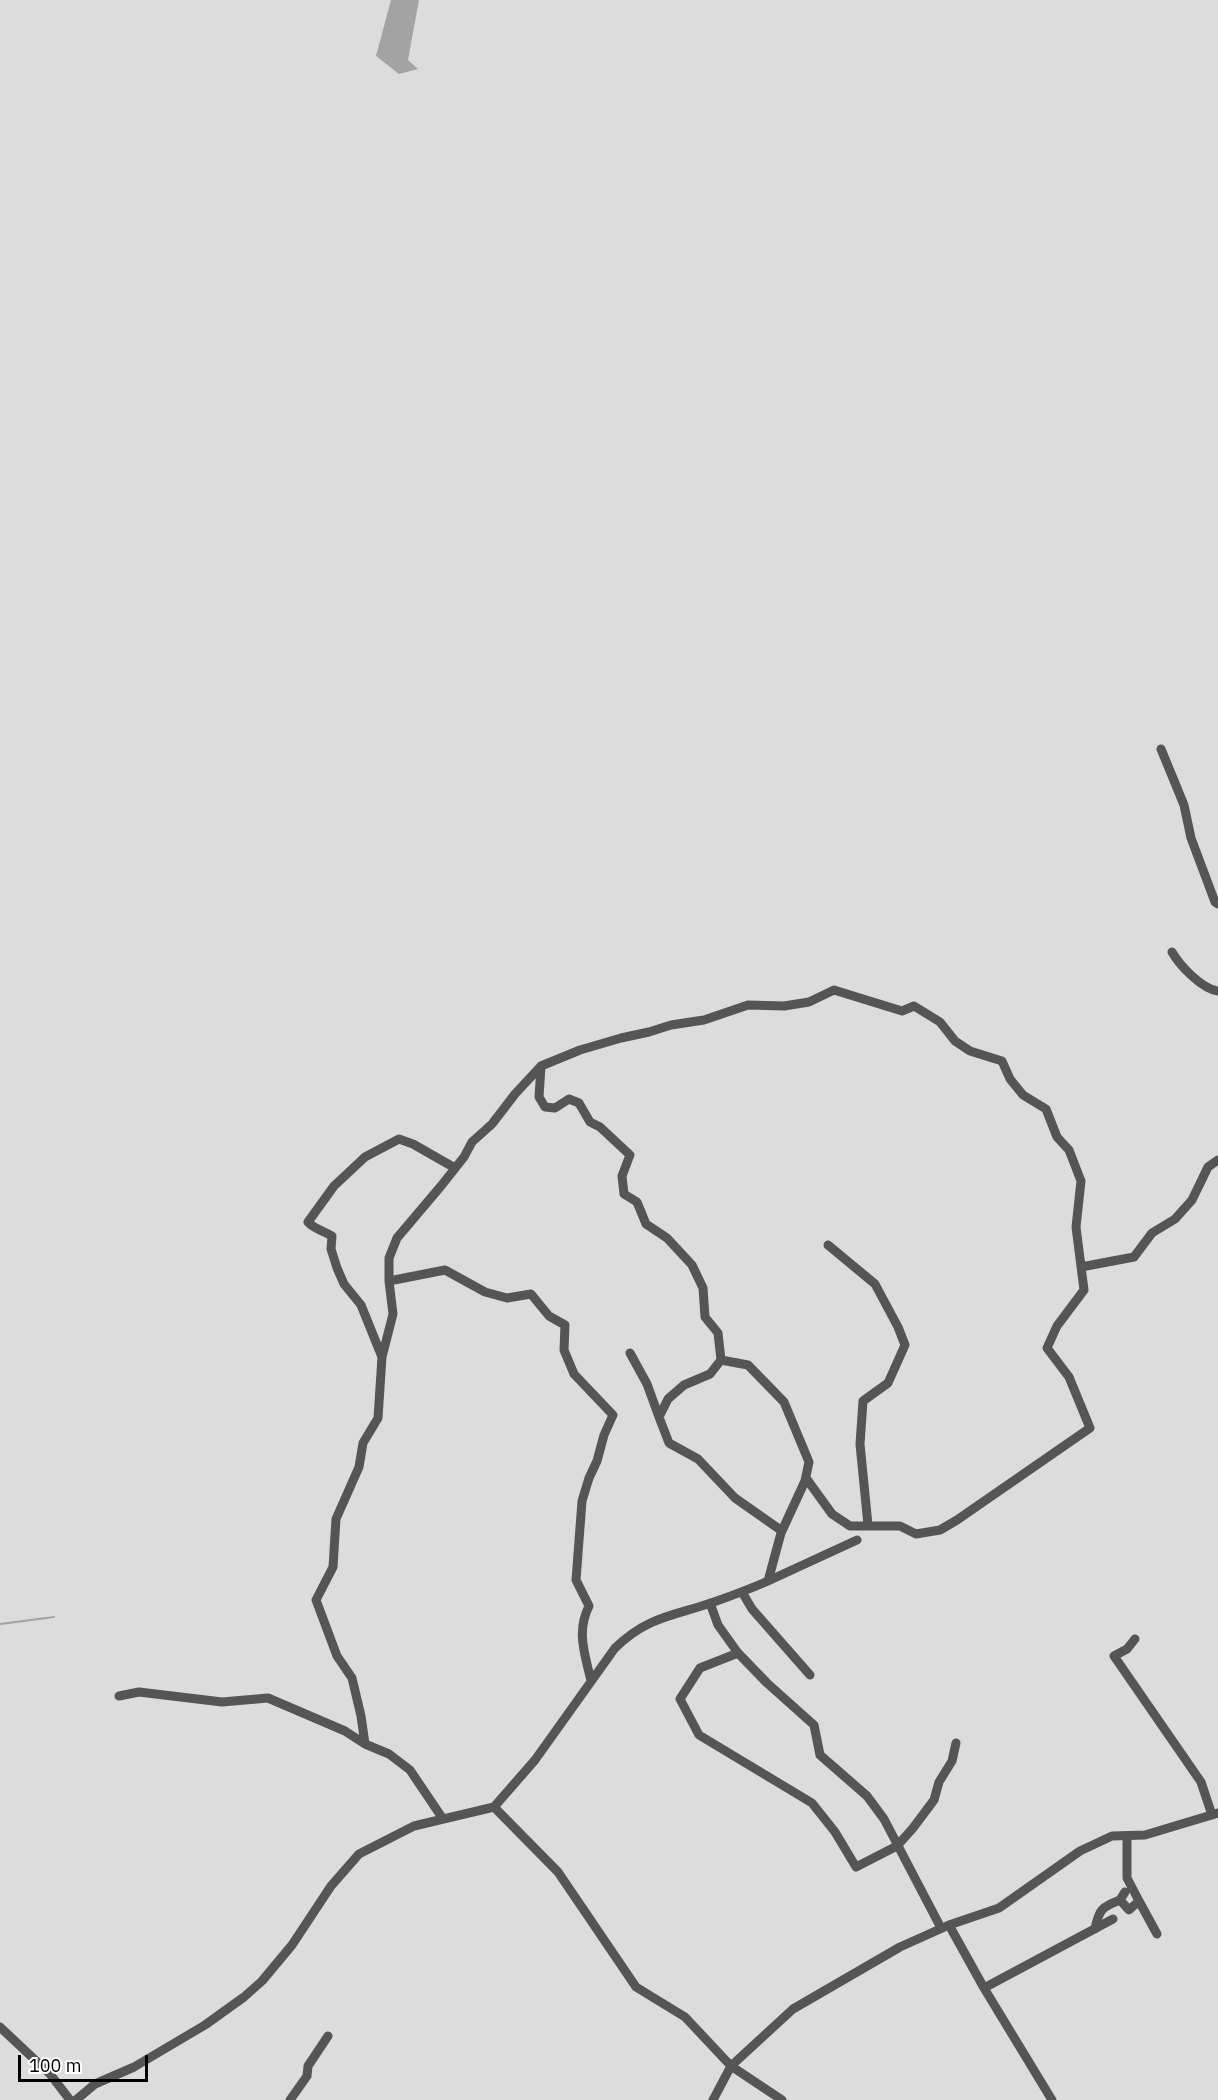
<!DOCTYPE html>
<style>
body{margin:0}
#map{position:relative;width:1218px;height:2100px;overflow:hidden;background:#fff;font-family:"IBM Plex Sans",sans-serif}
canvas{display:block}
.scale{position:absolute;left:18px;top:2055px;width:130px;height:27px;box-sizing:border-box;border:3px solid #000;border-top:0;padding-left:8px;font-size:18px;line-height:21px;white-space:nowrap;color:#000;-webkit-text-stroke:4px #fff;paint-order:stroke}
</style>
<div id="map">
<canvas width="1218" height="2100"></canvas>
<div class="scale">100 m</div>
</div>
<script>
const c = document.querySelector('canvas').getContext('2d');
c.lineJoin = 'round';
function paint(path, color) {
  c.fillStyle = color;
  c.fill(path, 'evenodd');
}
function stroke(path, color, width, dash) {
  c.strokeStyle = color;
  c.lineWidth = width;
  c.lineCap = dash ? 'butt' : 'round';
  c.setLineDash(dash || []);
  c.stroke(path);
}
const green = new Path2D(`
 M 0,0 L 1218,0 L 1218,2100 L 0,2100 Z`);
const water = new Path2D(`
 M 391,0 L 419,0 L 408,60 L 418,69 L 399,74 L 376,56 Z`);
const stream = new Path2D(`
 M 0,1624 L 54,1617`);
const minor = new Path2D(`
 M 1161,749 L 1184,805 L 1191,838 L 1215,902 L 1218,904
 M 1172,952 C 1180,966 1202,989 1218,991
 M 828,1245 L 875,1284 L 898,1327 L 905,1345 L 888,1383 L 863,1401 L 860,1444 L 868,1525
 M 1081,1267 L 1134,1257 L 1152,1233 L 1175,1219 L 1192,1200 L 1208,1167 L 1218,1160
 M 389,1281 L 445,1270 L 485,1292 L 507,1298 L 531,1294 L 549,1316 L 565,1325 L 564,1350 L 574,1374 L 613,1415 L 604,1435 L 597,1461 L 589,1478 L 582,1501 L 576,1580 L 589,1606 C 576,1632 585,1654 591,1681
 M 630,1353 L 647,1384 L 659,1417
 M 382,1357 L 393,1314 L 389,1281 L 389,1258 L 397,1238 L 441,1186 L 464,1157 L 472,1142 L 492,1124 L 515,1094 L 541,1066 L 580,1050 L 621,1038 L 649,1032 L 671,1025 L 704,1020 L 748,1005 L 784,1006 L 809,1002 L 834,990 L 902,1011 L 914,1006 L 940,1022 L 955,1041 L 970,1051 L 1002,1061 L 1010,1079 L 1023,1095 L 1046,1109 L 1057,1137 L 1069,1150 L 1081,1181 L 1076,1227 L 1084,1290 L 1057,1326 L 1047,1348 L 1069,1377 L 1090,1428 L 957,1520 L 940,1530 L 916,1534 L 900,1526 L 850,1526 L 832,1514 L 806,1478
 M 721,1360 L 710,1374 L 684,1385 L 668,1399 L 659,1417 L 669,1443 L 698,1459 L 735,1498 L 782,1531
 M 768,1581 L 857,1540
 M 742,1592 L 752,1609 L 810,1675
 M 710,1603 L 718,1625 L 738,1653 L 767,1683 L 814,1725 L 820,1755 L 867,1796 L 884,1819 L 941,1928
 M 1135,1639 L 1127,1649 L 1114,1656 L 1201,1782 L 1212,1815
 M 738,1653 L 700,1668 L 680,1699 L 699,1735 L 812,1803 L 835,1832 L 856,1867 L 897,1846 L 913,1828 L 934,1800 L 939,1782 L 952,1761 L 956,1743
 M 119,1696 L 139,1692 L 222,1702 L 268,1698 L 345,1731 L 365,1744 L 389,1754 L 410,1770 L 443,1819
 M 365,1744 L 361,1716 L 352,1678 L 337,1656 L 316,1600 L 333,1567 L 336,1519 L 359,1467 L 363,1443 L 378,1418 L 382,1357 L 361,1305 L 344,1284 L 337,1268 L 331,1249 L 332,1236 C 324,1231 314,1229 308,1222 L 334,1186 L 365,1157 L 399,1139 L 413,1144 L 455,1168
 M 494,1807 L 558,1872 L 636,1987 L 685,2017 L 731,2066 L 782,2100
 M 1127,1836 L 1127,1878 L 1139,1901
 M 1120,1900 L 1129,1910 L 1139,1901 L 1157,1934
 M 949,1925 L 984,1988 L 1052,2100
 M 1095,1929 C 1099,1909 1102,1907 1120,1900 L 1125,1892
 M 984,1988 L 1113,1919
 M 0,2027 L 50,2074 L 70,2100
 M 76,2100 L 95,2084 L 134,2067 L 205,2025 L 244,1997 L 262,1981 L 292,1945 L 331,1886 L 359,1854 L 414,1826 L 494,1807 L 535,1760 L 615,1648 C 647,1617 672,1616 711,1603 C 731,1596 750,1589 768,1581 L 781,1533 L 805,1481 L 809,1462 L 784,1402 L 748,1365 L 721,1360 L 718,1333 L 705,1317 L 703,1288 L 692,1265 L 667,1238 L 646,1224 L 637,1202 L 624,1194 L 622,1176 L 630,1155 L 600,1127 L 590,1122 L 579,1103 L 569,1099 L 555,1108 L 545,1107 L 539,1097 L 541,1066
 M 290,2100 L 307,2076 L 308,2066 L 328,2036
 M 713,2100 L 731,2066 L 793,2009 L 900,1947 L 949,1925 L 999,1908 L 1080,1851 L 1112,1836 L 1145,1835 L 1218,1813`);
paint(green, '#dcdcdc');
paint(water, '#a3a3a3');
stroke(stream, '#a3a3a3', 2);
stroke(minor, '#555', 9);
</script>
